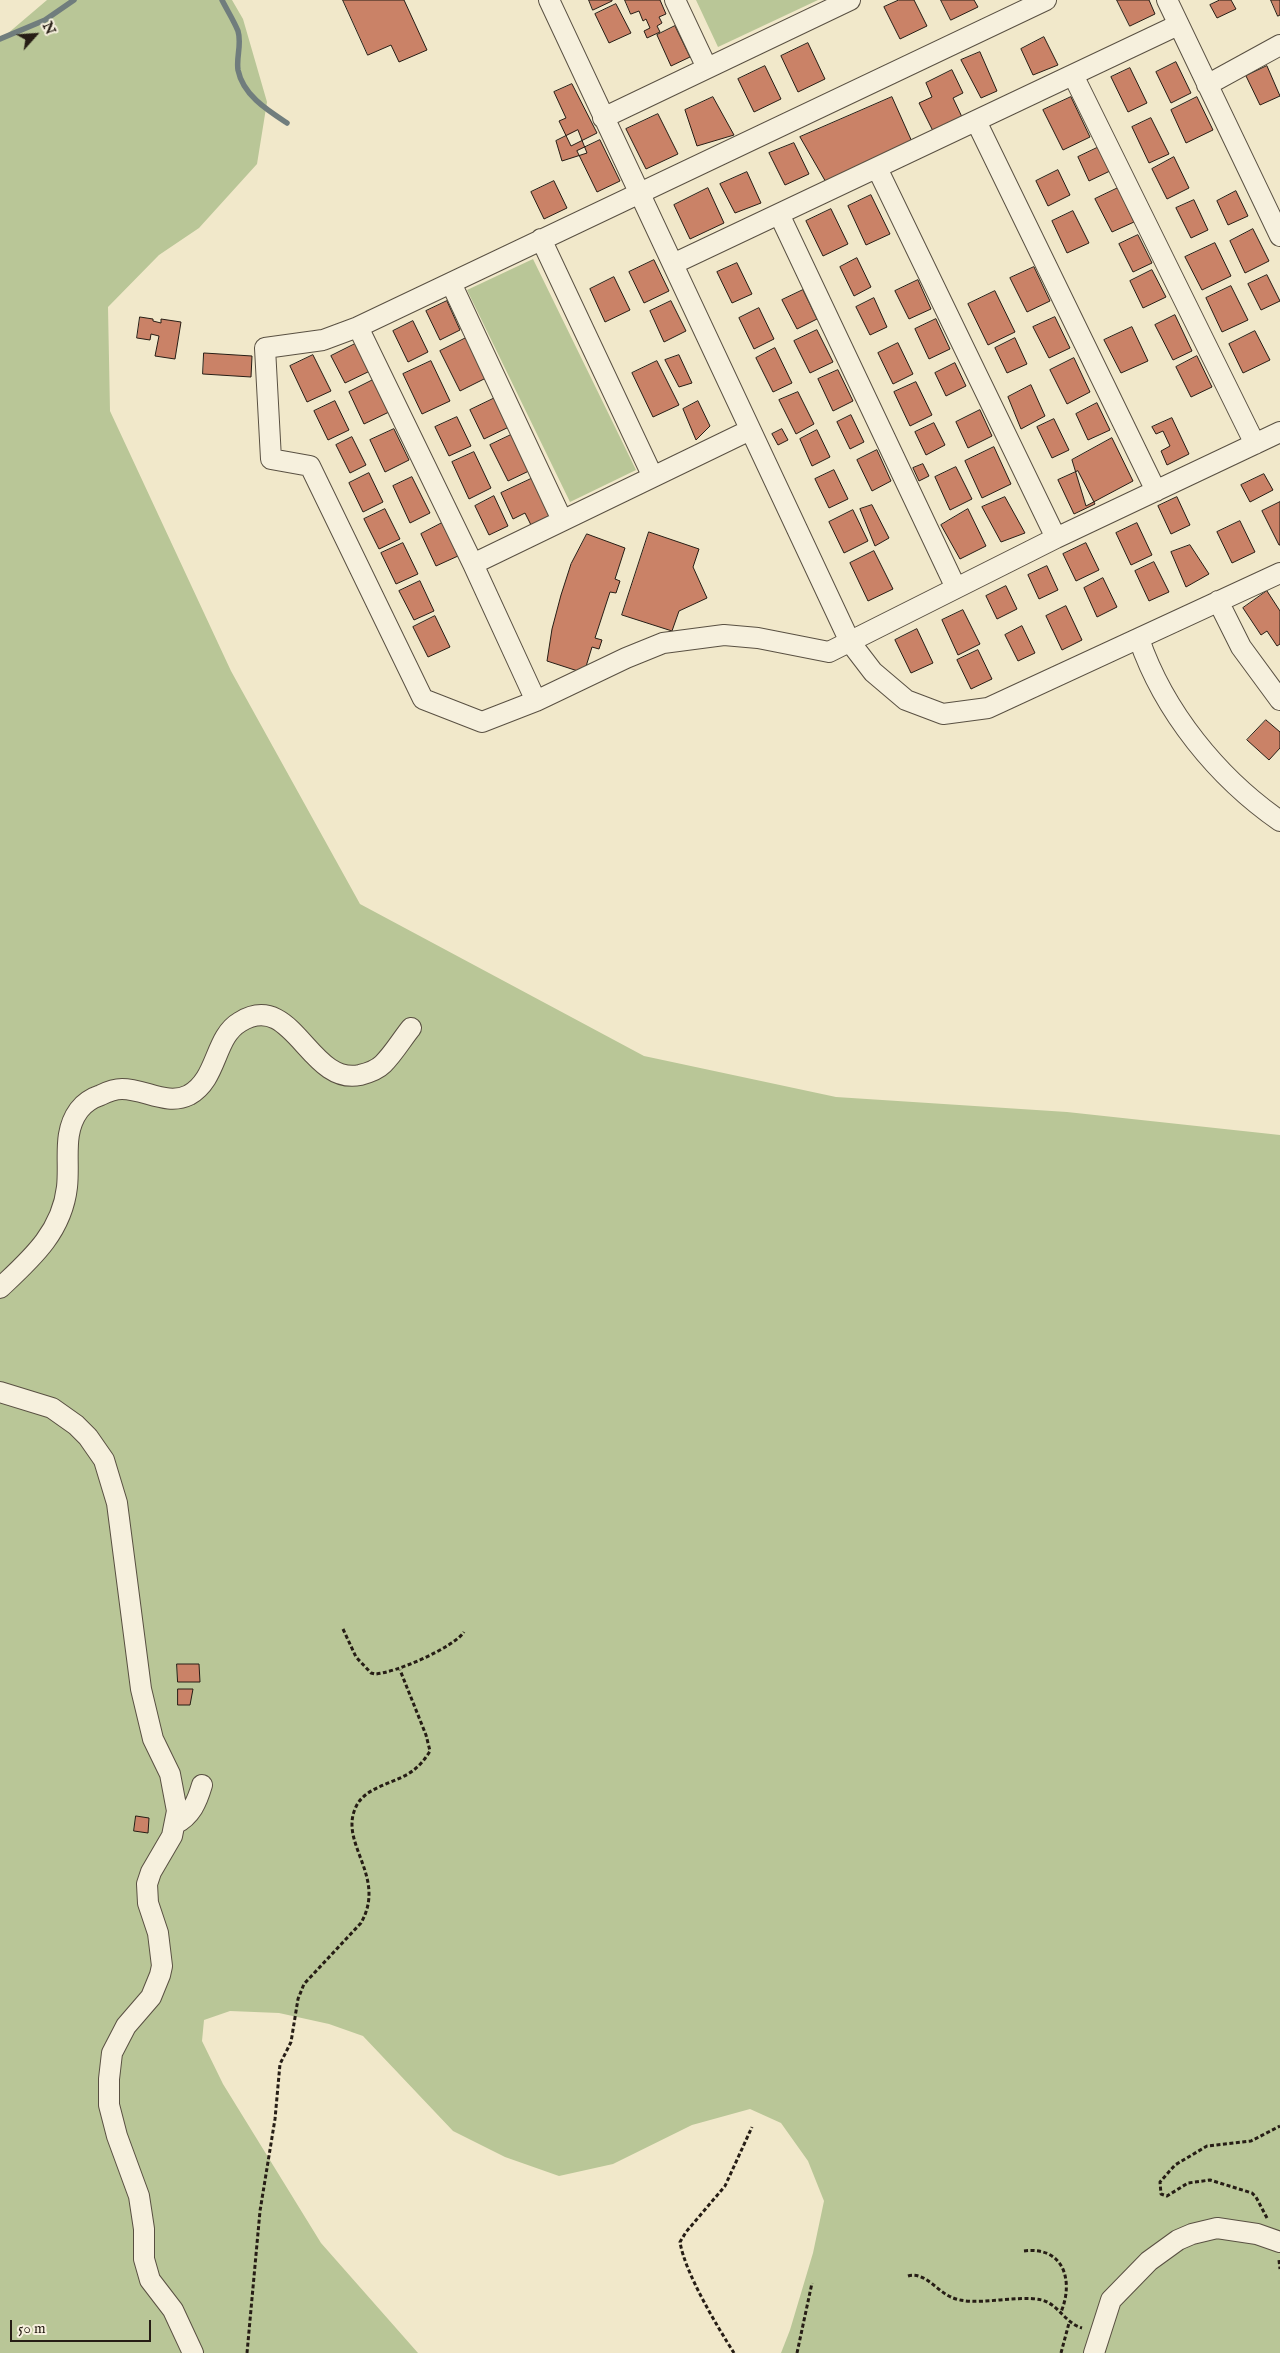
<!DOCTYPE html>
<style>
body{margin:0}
#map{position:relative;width:1280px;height:2353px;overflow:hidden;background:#f1e8ca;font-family:"IM FELL English",serif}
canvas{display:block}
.north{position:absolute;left:10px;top:10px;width:50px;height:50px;-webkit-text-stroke:4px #f6f0dd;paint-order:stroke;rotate:64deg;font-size:14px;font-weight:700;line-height:20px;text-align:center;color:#261d15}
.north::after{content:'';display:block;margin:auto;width:18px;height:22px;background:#261d15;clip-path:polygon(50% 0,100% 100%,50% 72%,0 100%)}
.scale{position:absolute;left:10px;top:2320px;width:141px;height:22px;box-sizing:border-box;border:2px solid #261d15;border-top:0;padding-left:6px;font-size:15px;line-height:18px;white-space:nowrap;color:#261d15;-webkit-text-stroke:4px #f6f0dd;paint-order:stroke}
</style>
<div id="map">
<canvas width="1280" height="2353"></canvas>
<div class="north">N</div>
<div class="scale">50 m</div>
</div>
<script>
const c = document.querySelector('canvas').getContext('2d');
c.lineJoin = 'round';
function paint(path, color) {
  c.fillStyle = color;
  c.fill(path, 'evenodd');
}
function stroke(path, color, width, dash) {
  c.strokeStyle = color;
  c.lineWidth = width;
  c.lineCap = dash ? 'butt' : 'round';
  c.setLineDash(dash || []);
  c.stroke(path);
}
const green = new Path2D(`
 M 47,0 L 232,0 L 243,19 L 267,102 L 257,164 L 199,228 L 159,255 L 108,307 L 110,411 L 231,671 L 360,904 L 644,1056 L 836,1097 L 1067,1112 L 1280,1135 L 1280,2353 L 781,2353 L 790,2330 L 813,2253 L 824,2201 L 808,2161 L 781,2123 L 750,2109 L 692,2125 L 613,2164 L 559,2176 L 505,2157 L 453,2131 L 363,2036 L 329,2024 L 279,2013 L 230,2011 L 204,2020 L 202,2041 L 223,2084 L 321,2243 L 418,2353 L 0,2353 L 0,40 Z
 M 696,0 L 818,0 L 718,47 Z
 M 533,259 L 636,470 L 570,502 L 467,290 Z`);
const stream = new Path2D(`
 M 222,0 C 227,10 234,21 238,31 C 242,44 236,57 238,70 C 243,95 267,110 287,123
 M 0,39 L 45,20 L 74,0`);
const building = new Path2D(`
 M 343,0 L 404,0 L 427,50 L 399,62 L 391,45 L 368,55 Z
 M 589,0 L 612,0 L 612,1 L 593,10 Z
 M 625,0 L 660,0 L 666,14 L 659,17 L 662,23 L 657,26 L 660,32 L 647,38 L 644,31 L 650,28 L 646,19 L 643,21 L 639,11 L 631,14 Z
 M 899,0 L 914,0 L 927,26 L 900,39 L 884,7 Z
 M 941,0 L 974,0 L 978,7 L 951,20 Z
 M 1117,0 L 1149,0 L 1155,14 L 1130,26 Z
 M 1220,0 L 1231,0 L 1236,9 L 1217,18 L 1210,5 Z
 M 1271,0 L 1280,0 L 1280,15 L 1278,16 Z
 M 616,4 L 631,33 L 609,43 L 595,14 Z
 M 675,26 L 690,57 L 671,66 L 657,35 Z
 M 1044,37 L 1058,65 L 1033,75 L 1021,49 Z
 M 808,43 L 825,79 L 798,92 L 781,56 Z
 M 980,52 L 997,91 L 981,98 L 961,60 Z
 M 1176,62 L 1191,93 L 1171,103 L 1156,72 Z
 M 765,66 L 781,99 L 754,112 L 738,79 Z
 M 1267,66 L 1280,96 L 1260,105 L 1246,76 Z
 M 1130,68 L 1147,103 L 1128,112 L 1111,77 Z
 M 952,70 L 963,93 L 953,98 L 962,117 L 933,131 L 919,103 L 932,97 L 926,83 Z
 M 572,84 L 597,133 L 571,146 L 559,121 L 566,118 L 554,92 Z
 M 713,97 L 734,135 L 697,146 L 685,110 Z
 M 892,97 L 913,144 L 827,184 L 800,137 Z
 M 1071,97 L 1090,137 L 1063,150 L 1043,110 Z
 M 1197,97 L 1213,130 L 1186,143 L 1171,110 Z
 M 658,114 L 678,154 L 646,169 L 626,129 Z
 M 1151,118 L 1169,154 L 1149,163 L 1132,127 Z
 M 578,130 L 587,153 L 562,161 L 556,141 Z
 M 600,140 L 620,181 L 597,192 L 577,151 Z
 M 794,143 L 809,174 L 785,185 L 769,153 Z
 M 1099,147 L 1110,171 L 1089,181 L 1078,157 Z
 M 1174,157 L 1189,188 L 1167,199 L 1152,169 Z
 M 1058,170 L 1070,195 L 1048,206 L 1036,181 Z
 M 747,172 L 761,203 L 735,213 L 720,184 Z
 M 554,181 L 567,208 L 544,219 L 531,192 Z
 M 708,188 L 724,223 L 690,239 L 674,205 Z
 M 1118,188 L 1134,222 L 1112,232 L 1095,199 Z
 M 1236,191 L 1248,216 L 1228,225 L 1217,201 Z
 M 871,195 L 890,234 L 866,245 L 848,206 Z
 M 1194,200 L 1208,230 L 1191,238 L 1176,208 Z
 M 831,209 L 848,244 L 823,256 L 806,221 Z
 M 1073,211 L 1089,243 L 1067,253 L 1052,221 Z
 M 1253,229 L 1269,261 L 1245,273 L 1230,241 Z
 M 1138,235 L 1152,263 L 1133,272 L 1119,244 Z
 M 1215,243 L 1231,276 L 1202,290 L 1185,257 Z
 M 857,258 L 871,287 L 854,296 L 840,267 Z
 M 654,260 L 669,291 L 644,303 L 629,272 Z
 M 737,263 L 752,294 L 732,303 L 717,272 Z
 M 1034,267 L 1050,301 L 1027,312 L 1010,278 Z
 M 1152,270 L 1166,297 L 1143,308 L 1130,281 Z
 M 1267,275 L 1280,301 L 1261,310 L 1248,284 Z
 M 614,277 L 630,310 L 605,322 L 590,289 Z
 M 918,280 L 931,309 L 909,319 L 895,291 Z
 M 1231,286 L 1248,320 L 1222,332 L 1206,298 Z
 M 803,290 L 817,319 L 797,329 L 782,300 Z
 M 995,291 L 1015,332 L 988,345 L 968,304 Z
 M 874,298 L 887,327 L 870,335 L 856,307 Z
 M 447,301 L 460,330 L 440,340 L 426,311 Z
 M 671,301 L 686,331 L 664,342 L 650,311 Z
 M 759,308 L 774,339 L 754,349 L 739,318 Z
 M 1175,315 L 1192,351 L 1173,360 L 1155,325 Z
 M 140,317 L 153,319 L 153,321 L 161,323 L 161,319 L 181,322 L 175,359 L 155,356 L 159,336 L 151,334 L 150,340 L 137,338 Z
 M 1055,317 L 1070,348 L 1049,358 L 1033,327 Z
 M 936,319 L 950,349 L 929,359 L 915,329 Z
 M 413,321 L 428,352 L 408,362 L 393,331 Z
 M 1132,327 L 1148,361 L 1121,373 L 1104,340 Z
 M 817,330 L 833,362 L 810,373 L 794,341 Z
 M 1255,331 L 1270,360 L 1243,373 L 1229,344 Z
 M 468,337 L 488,377 L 460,391 L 440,351 Z
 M 1015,338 L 1027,364 L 1007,373 L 995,348 Z
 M 359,342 L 372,370 L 345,383 L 331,356 Z
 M 898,343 L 913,374 L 893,384 L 878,353 Z
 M 775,348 L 792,383 L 773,392 L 756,358 Z
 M 204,353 L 252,356 L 251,377 L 203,374 Z
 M 313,355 L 331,391 L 307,402 L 290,366 Z
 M 679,355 L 692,383 L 679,387 L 665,360 Z
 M 1197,356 L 1212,387 L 1191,397 L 1176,367 Z
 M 1074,358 L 1090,392 L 1067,404 L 1050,370 Z
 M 431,361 L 450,401 L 422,414 L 403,374 Z
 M 657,361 L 679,405 L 653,417 L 632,373 Z
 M 955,363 L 966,386 L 946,396 L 935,373 Z
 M 838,370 L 853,401 L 833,411 L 818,379 Z
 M 373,380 L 389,412 L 364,424 L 349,392 Z
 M 916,382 L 932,415 L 910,426 L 894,392 Z
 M 1031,385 L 1045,416 L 1021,429 L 1008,397 Z
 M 798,392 L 814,424 L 796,434 L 779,400 Z
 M 497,397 L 511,426 L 484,439 L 470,410 Z
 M 335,401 L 349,430 L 328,440 L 314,411 Z
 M 698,401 L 710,426 L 696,440 L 683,409 Z
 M 1097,403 L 1110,430 L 1088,440 L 1076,414 Z
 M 980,410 L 992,436 L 968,448 L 956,422 Z
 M 851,415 L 864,442 L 850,449 L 837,422 Z
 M 457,417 L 471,446 L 449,456 L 435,427 Z
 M 1172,418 L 1189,454 L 1167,465 L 1161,451 L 1170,446 L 1163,431 L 1156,434 L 1152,427 Z
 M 1054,419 L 1069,450 L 1052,458 L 1037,427 Z
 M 934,423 L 945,445 L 926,455 L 915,432 Z
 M 394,429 L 409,460 L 385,472 L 370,440 Z
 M 782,429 L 788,440 L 778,445 L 772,434 Z
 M 817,430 L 830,457 L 812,466 L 800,439 Z
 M 513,434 L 531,470 L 508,481 L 490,445 Z
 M 352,437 L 366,465 L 350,473 L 336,445 Z
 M 1112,438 L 1133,481 L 1086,506 L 1072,460 Z
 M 994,447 L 1011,484 L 982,498 L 965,461 Z
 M 877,450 L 891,481 L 872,491 L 857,460 Z
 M 474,452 L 491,488 L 469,499 L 452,462 Z
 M 923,464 L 929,476 L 919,481 L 913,468 Z
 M 956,467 L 972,499 L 950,510 L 935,477 Z
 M 834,470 L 848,499 L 829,508 L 815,479 Z
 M 1078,471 L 1095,504 L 1074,514 L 1058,480 Z
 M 369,473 L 383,502 L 363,512 L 349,483 Z
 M 1264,474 L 1273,490 L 1250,502 L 1241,485 Z
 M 412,477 L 430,513 L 410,523 L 393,486 Z
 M 533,478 L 551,515 L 531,525 L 525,513 L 513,519 L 501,493 Z
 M 494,496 L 508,526 L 489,535 L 475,506 Z
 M 1005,497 L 1025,533 L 1001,542 L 982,507 Z
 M 1177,497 L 1190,525 L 1171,534 L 1158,506 Z
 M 1280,502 L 1280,545 L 1279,545 L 1262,511 Z
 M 872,505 L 889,538 L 875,546 L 860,509 Z
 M 385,509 L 400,539 L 379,549 L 364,519 Z
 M 968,509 L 986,546 L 960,559 L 941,525 Z
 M 853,510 L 868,541 L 844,553 L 829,522 Z
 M 1240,521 L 1255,552 L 1232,563 L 1217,532 Z
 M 442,523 L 458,556 L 436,566 L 421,534 Z
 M 1137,523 L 1152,555 L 1131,565 L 1116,533 Z
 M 649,532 L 699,549 L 693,567 L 707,598 L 679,611 L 672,631 L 622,615 Z
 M 587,534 L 625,548 L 615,579 L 620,581 L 616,593 L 610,592 L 595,638 L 602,640 L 599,649 L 592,647 L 584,673 L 547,661 L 552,629 L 561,595 L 571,564 Z
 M 403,543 L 418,574 L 396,584 L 381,553 Z
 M 1086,543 L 1099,570 L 1076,581 L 1063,554 Z
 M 1190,545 L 1209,574 L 1186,587 L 1171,552 Z
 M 874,551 L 893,589 L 868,601 L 850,563 Z
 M 1154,562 L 1169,592 L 1149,601 L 1135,571 Z
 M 1047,566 L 1058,590 L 1039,599 L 1028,575 Z
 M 1103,578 L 1117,607 L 1097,617 L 1084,588 Z
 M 420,581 L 434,611 L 414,620 L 399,591 Z
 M 1006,586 L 1017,609 L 997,619 L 986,596 Z
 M 1267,591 L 1280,611 L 1280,644 L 1277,646 L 1267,631 L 1261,635 L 1243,608 Z
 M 1066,606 L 1082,640 L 1062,650 L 1046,616 Z
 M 963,610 L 980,644 L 958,655 L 942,620 Z
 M 435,616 L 450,647 L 428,657 L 413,627 Z
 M 1022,626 L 1035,653 L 1018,661 L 1005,635 Z
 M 917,629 L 933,663 L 911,673 L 895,640 Z
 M 978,650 L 992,679 L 971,689 L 957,660 Z
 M 1266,720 L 1280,732 L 1280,748 L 1269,760 L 1247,740 Z
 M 177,1664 L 199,1664 L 200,1682 L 178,1682 Z
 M 178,1689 L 193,1689 L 190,1705 L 178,1705 Z
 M 136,1816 L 149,1818 L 148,1833 L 134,1831 Z`);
const path = new Path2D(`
 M 343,1629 L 356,1657 L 371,1673 L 375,1674 C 395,1673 453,1648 464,1632
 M 1267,2218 L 1256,2197 L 1252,2193 L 1210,2180 L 1188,2183 L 1167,2196 L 1161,2194 L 1160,2182 L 1175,2165 L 1207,2146 L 1251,2141 L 1280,2126
 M 1024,2251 C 1064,2246 1074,2281 1061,2312
 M 1279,2260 L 1280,2269
 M 908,2276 C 924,2271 937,2291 951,2297 C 973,2308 1016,2294 1042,2300 C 1059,2305 1065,2323 1082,2328
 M 247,2353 L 260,2211 L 275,2119 L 280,2064 L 291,2042 L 298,1999 L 304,1984 L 361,1923 C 387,1877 340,1845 355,1809 C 364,1785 398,1784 415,1769 C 421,1764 426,1758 430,1751 L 426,1735 L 400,1670
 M 734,2353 C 717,2326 685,2273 680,2242 L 686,2232 L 725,2186 L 752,2127
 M 797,2353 L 812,2283
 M 1061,2353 L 1069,2323`);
const street = new Path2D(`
 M 549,0 L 850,642 L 873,672 L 906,700 L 943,714 L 988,708 L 1280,573
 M 675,0 L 707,68
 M 1046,0 L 358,327 L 323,340 L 265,348 L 271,459 L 310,466 L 423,699 L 482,722 L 536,701 L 626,658 L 663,643 L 724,635 L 758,638 L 829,652 L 1056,538 L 1280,432
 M 1167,0 L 1280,236
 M 1073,75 L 1255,444
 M 1207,85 L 1280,45
 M 603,118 L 850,0
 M 976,121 L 1156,491
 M 877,168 L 1056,538
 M 779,214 L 956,588
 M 541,239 L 653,477
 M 673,264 L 1178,25
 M 451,283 L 562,520
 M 358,327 L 473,564 L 536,701
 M 473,564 L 750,430
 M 1218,601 L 1241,647 L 1280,700
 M 1139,639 C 1164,712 1218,778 1280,821
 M 0,1288 C 31,1259 62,1232 67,1187 C 70,1160 62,1133 79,1110 C 85,1102 92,1098 101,1095 C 107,1092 115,1089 122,1089 C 145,1089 167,1106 189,1095 C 218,1079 214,1037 240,1022 C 293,989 309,1086 360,1075 C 368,1073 377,1070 383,1064 C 394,1053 402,1039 411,1028
 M 0,1392 L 52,1408 L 76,1425 L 88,1437 L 104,1460 L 117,1503 L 141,1689 L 153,1739 L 170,1774 L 177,1811 L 172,1836 L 151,1872 L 147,1884 L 148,1903 L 158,1933 L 162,1966 L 160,1975 L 151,1997 L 126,2026 L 112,2053 L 109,2079 L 109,2105 L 117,2136 L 139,2196 L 144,2229 L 144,2259 L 150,2280 L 173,2310 L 193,2353
 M 175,1824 C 191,1816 197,1802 202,1785
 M 1094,2353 L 1111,2300 L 1149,2261 L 1178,2240 L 1192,2234 L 1217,2228 L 1257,2234 L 1280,2242`);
paint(green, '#b9c697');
stroke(stream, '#707d7d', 5.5);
paint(building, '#ca8267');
stroke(building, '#261d15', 1);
stroke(street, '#595042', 22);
stroke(path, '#261d15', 3, [4, 2.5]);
stroke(street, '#f6f0dd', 20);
</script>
